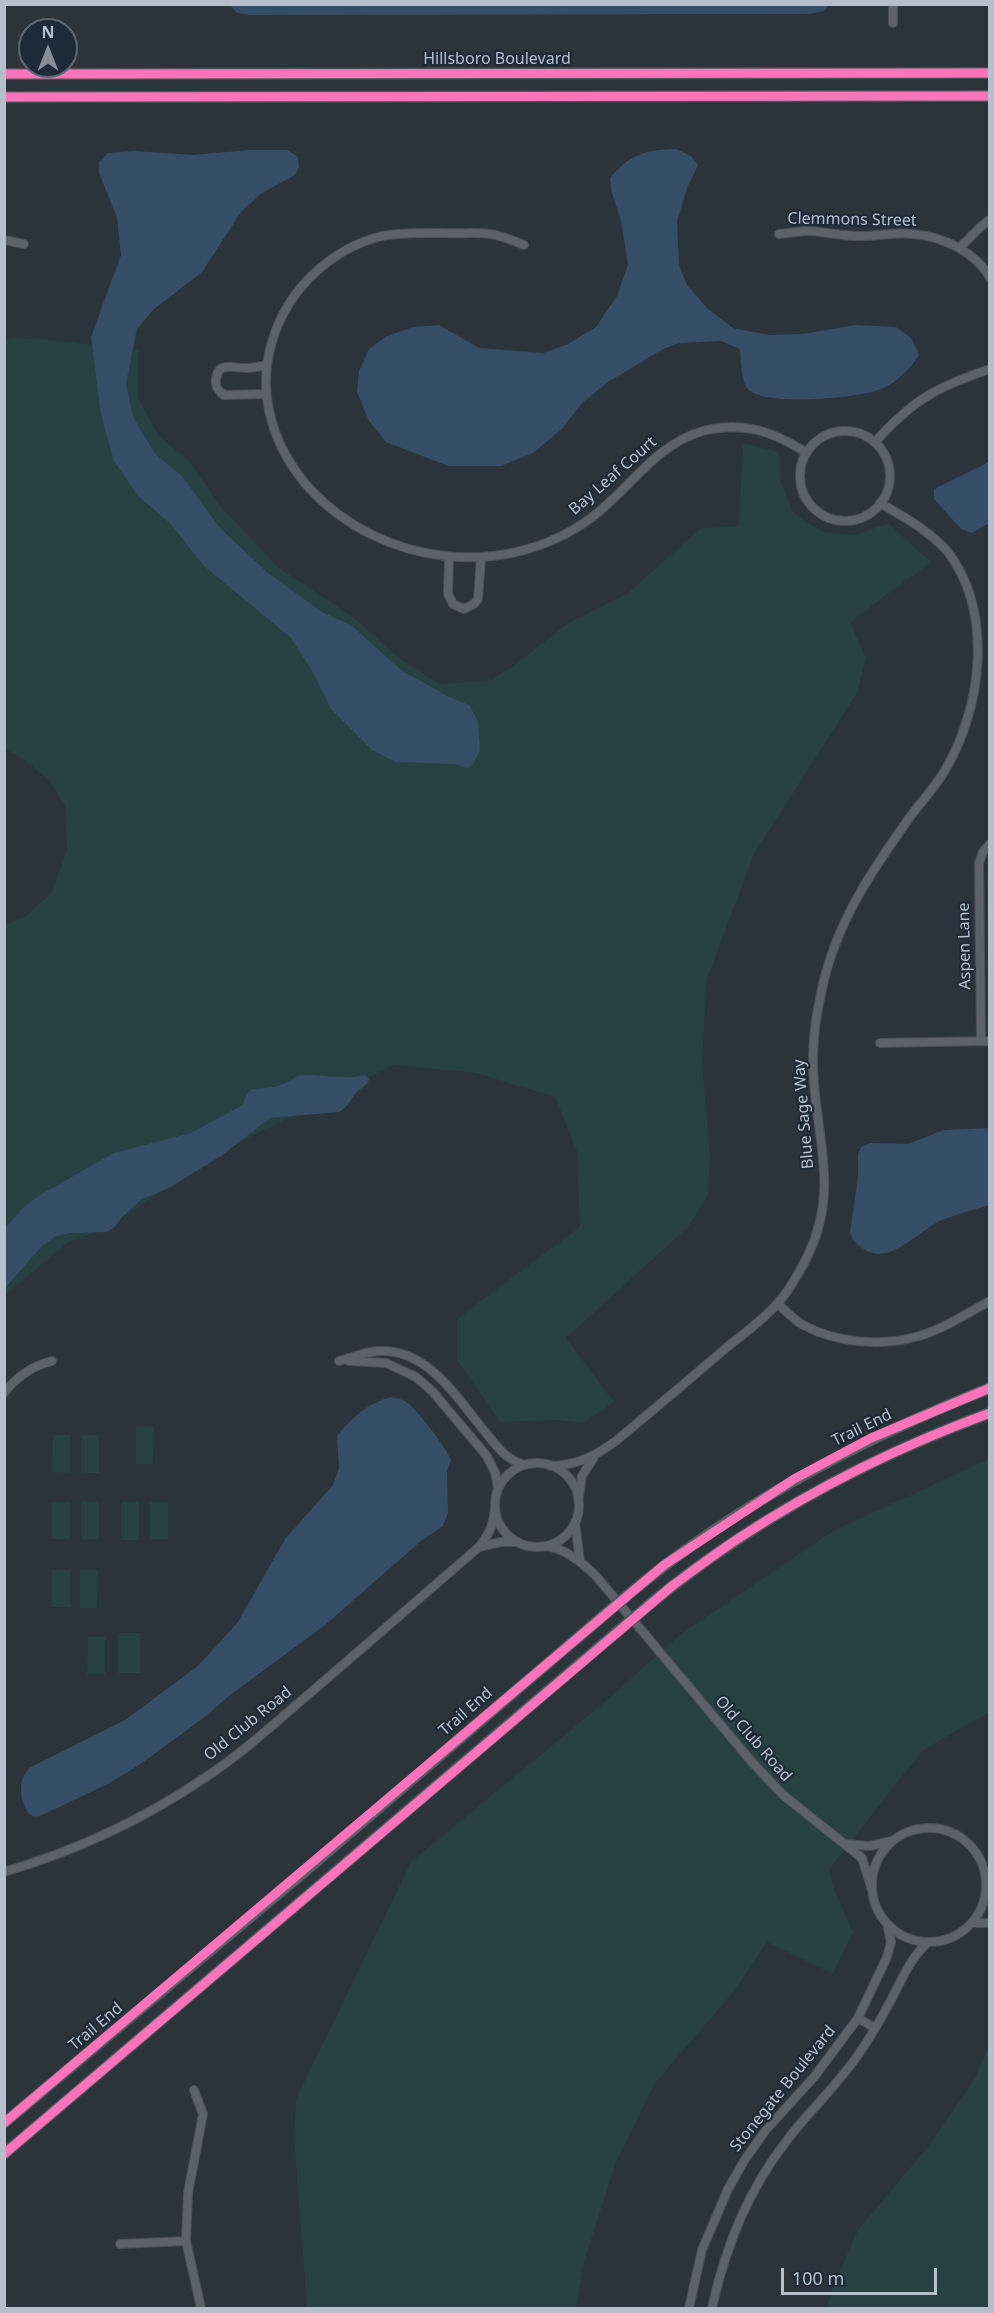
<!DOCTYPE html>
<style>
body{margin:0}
#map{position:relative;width:994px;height:2313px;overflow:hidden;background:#2b333b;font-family:"Noto Sans",sans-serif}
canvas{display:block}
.frame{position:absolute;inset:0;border:6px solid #b5c0cc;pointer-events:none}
.north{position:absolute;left:18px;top:18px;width:60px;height:60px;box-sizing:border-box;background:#1d2a37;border:2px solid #5a6673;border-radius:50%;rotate:0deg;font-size:16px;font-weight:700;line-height:24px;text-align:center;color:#b5c0cc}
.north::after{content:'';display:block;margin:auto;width:21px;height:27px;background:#858f99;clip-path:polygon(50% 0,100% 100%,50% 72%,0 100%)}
.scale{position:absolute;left:781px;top:2268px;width:156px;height:27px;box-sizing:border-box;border:3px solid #b5c0cc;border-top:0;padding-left:8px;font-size:18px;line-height:21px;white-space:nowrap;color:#b5c0cc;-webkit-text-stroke:4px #1d2a37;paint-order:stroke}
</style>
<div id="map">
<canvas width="994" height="2313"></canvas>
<div class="frame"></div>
<div class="north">N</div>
<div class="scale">100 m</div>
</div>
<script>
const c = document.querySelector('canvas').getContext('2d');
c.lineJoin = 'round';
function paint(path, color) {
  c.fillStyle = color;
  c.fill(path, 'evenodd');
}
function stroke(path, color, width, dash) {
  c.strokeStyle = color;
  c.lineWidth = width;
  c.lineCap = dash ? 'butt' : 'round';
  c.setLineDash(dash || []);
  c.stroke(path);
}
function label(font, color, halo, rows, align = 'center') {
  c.font = font + ' "Noto Sans",sans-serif';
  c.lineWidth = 4.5;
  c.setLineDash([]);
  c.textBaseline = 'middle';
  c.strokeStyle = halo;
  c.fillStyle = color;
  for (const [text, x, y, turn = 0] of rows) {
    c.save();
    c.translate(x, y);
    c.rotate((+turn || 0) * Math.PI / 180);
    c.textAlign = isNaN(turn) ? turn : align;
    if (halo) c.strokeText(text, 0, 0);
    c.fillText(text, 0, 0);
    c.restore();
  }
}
const green = new Path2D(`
 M 12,338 L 42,339 L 138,350 L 138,398 L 158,435 L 190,462 L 220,506 L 279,568 L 353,617 L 403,661 L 440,684 L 492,680 L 512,667 L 568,623 L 627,594 L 701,528 L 739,526 L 743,443 L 779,452 L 781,482 L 793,513 L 822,532 L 856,535 L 888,523 L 931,562 L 850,622 L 866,658 L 857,693 L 754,854 L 707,979 L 702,1061 L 710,1156 L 708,1195 L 688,1227 L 566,1338 L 614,1402 L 583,1423 L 558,1420 L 500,1422 L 457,1360 L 457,1319 L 580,1227 L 577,1152 L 555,1097 L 476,1073 L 393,1065 L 216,1154 L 107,1228 L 67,1243 L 5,1295 L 5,925 L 26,916 L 52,892 L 67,850 L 65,806 L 49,780 L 22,758 L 5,749 L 5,340 Z
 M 136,1426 L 154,1427 L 153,1464 L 136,1464 Z
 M 53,1435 L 70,1435 L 70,1473 L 52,1472 Z
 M 81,1435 L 99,1435 L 99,1473 L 81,1473 Z
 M 989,1459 L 989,1712 L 922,1751 L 830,1868 L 833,1887 L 853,1932 L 833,1974 L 767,1942 L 735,1990 L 655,2083 L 616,2162 L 584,2262 L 576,2308 L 307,2308 L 294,2139 L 296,2099 L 411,1862 L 613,1695 L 681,1634 L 833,1531 Z
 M 81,1501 L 99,1502 L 99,1539 L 81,1539 Z
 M 52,1502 L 70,1502 L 70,1539 L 52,1539 Z
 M 121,1502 L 139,1502 L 139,1540 L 121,1540 Z
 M 150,1502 L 168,1502 L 168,1539 L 150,1539 Z
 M 52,1570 L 70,1570 L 70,1607 L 52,1607 Z
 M 80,1570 L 98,1570 L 97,1608 L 80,1608 Z
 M 118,1633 L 140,1633 L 140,1673 L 118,1673 Z
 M 88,1637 L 105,1637 L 105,1674 L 87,1674 Z
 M 989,2047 L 989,2308 L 827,2308 L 833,2286 L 858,2230 L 927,2148 L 974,2080 Z`);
const water = new Path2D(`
 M 230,5 L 230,4 L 829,5 L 824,11 L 809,14 L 250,15 L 237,13 Z
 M 676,149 L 691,156 L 698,165 L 687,188 L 677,221 L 679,265 L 687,285 L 708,309 L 733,328 L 769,335 L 802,334 L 855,325 L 896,327 L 911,338 L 919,354 C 913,367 894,385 879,390 C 855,398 765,407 748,389 C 741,381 741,360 740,349 L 721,341 L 680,343 L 663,349 L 608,382 L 581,404 L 563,428 L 533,453 L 501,466 L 448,466 L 386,442 L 369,421 L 357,392 L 359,371 L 369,349 L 387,336 L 413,327 L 439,325 L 479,348 L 543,353 L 568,344 L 596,327 L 617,296 L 628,265 L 621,221 L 611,190 L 610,178 C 630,154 645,150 676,149 Z
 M 250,150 L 287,150 L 298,157 L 299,167 L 295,175 L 262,193 L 241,212 L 202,272 L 153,310 L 137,329 L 126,383 L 133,417 L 156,455 L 182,476 L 220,528 L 268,573 L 322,612 L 352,626 L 401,670 L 449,697 L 469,705 L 478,721 L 480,750 L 472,766 L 467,768 L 456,764 L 396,762 L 372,750 L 331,709 L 311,669 L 291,638 L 204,566 L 170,523 L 138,496 L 114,461 L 101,415 L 91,337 L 121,255 L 117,218 L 99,173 L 99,162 L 108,153 L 135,151 L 193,155 Z
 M 989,462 L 989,523 L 972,533 L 961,529 L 934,499 L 934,489 Z
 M 299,1075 C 322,1073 342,1081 365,1075 L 369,1079 C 367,1087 361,1087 356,1093 C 350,1100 348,1107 339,1112 L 270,1118 L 221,1156 L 169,1188 L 142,1199 L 122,1217 L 116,1226 L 106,1232 L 69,1233 L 56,1236 L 42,1246 L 5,1288 L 5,1228 L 25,1206 L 40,1195 L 114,1153 L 191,1133 L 243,1105 C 247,1082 260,1091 277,1086 C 285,1084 292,1079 299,1075 Z
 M 989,1128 L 989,1205 C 973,1210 956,1214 940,1221 C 918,1231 887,1269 861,1247 C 855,1243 852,1239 850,1232 L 858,1178 L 858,1154 L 861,1147 L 870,1143 L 908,1144 L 944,1130 Z
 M 391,1397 C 396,1398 401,1399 405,1401 C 417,1409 446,1447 451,1460 L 447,1471 L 448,1513 L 443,1526 L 421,1541 L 324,1626 L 234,1692 L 202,1719 L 139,1765 L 110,1783 L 42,1815 C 40,1816 35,1817 33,1816 C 23,1812 19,1790 22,1781 C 23,1776 26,1772 29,1768 L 125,1720 L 198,1666 L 238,1622 L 285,1539 L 333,1485 L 339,1468 L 337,1436 C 352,1417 368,1403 391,1397 Z`);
const minor = new Path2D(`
 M 893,23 L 893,4
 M 779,234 C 788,233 797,232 806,231 C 823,231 840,236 857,236 C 875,237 894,232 912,234 C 942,236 974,251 990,277
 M 4,240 L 24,244
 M 524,245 C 513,241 501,235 490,234 C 475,232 459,234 444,233 C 423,233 402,232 382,236 C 330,249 287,290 272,342 C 256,395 274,449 310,489 C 382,566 505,581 591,518 C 630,489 654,445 703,431 C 742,421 773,431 805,452
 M 959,248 C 967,242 983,222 990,220
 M 266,394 L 224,395 C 218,391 215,387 216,379 C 218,360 235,369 248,368 C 254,368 261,366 267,365
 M800 476a45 45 0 1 1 90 0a45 45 0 1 1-90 0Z
 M 875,442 C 913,400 936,387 990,369
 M 449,558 L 448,594 L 453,604 L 464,609 L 474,604 L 478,599 L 481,558
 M 981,1041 L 979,863 L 983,852 L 990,844
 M 880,1043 L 990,1041
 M 778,1304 C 786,1311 794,1320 803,1325 C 837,1343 881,1347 919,1336 C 944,1329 967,1313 990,1301
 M 339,1361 C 350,1358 360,1354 371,1352 C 425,1343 456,1397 486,1433 C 498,1448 506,1459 524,1465
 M 349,1361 L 386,1363 L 416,1377 L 433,1392 L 486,1455 L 495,1472 L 498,1488
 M 4,1393 C 17,1376 32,1366 52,1361
 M495 1505a42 42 0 1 1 84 0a42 42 0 1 1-84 0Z
 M 551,1466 C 578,1465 595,1456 616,1441 C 653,1410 690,1379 726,1348 C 743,1334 763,1320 777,1304 C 789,1291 799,1273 807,1257 C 838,1194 819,1147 814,1083 C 811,1052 815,1019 822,989 C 836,923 872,870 910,817 C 921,802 934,788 944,772 C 982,709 994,614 948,552 C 930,531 904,517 880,503
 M 579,1497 L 582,1476 L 594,1457
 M 575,1522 L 580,1561
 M 546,1546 C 566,1549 582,1562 596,1576 L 751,1761 L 783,1795 L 862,1858 L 872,1890
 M 479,1547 L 501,1542 L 516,1542
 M872 1885a57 57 0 1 1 114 0a57 57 0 1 1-114 0Z
 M 845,1844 L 869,1846 L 892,1841
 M 4,1872 C 76,1851 144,1819 206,1777 C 248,1749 285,1714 323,1682 C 375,1637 427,1592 479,1547 C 490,1533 494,1524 495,1506
 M 972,1923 L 990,1923
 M 858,2018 L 875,2028
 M 194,2090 L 203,2114 L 188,2193 L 186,2241 L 201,2308
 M 120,2244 L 186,2241
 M 689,2308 L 702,2250 L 728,2189 L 744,2161 L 765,2131 L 814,2077 L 858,2018 L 887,1957 L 891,1942 L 887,1924
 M 712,2308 C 725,2248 747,2192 785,2143 C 808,2112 836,2087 858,2055 C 870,2038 881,2019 891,2000 C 902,1979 910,1959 927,1943`);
const tertiary = new Path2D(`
 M 4,74 L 990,73
 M 4,97 L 990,96
 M 635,1589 C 741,1502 863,1438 990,1388
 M 650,1604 C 751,1521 867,1458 990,1413
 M 4,2123 L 296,1879 L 603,1616
 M 4,2154 L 617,1632`);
const tertiaryBridge = new Path2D(`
 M 603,1616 L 635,1589
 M 617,1632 L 650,1604`);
const cycleway = new Path2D(`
 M 4,74 L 990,73
 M 4,97 L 990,96
 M 4,2123 L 664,1565 L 794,1479 L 871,1438 L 990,1388
 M 4,2154 L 672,1586 C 694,1570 716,1553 739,1538 C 817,1487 902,1445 990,1413`);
const streetNames = [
 ["Hillsboro Boulevard",497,59],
 ["Clemmons Street",852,220,1],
 ["Bay Leaf Court",613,476,-41],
 ["Aspen Lane",965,946,-91],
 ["Blue Sage Way",804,1114,-95],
 ["Trail End",862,1428,-26],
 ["Trail End",466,1712,-41],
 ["Old Club Road",248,1724,-39],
 ["Old Club Road",753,1739,49],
 ["Trail End",96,2027,-40],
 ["Stonegate Boulevard",783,2089,-51]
];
paint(green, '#274042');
paint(water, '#364d66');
stroke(minor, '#494f55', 10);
stroke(tertiary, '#494f55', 12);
stroke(minor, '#5b6269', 8);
stroke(tertiary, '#5b6269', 10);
stroke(tertiaryBridge, '#494f55', 12, []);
stroke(tertiaryBridge, '#5b6269', 10);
stroke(cycleway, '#fb73b8', 9);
label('16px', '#b5c0cc', '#1d2a37', streetNames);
</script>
